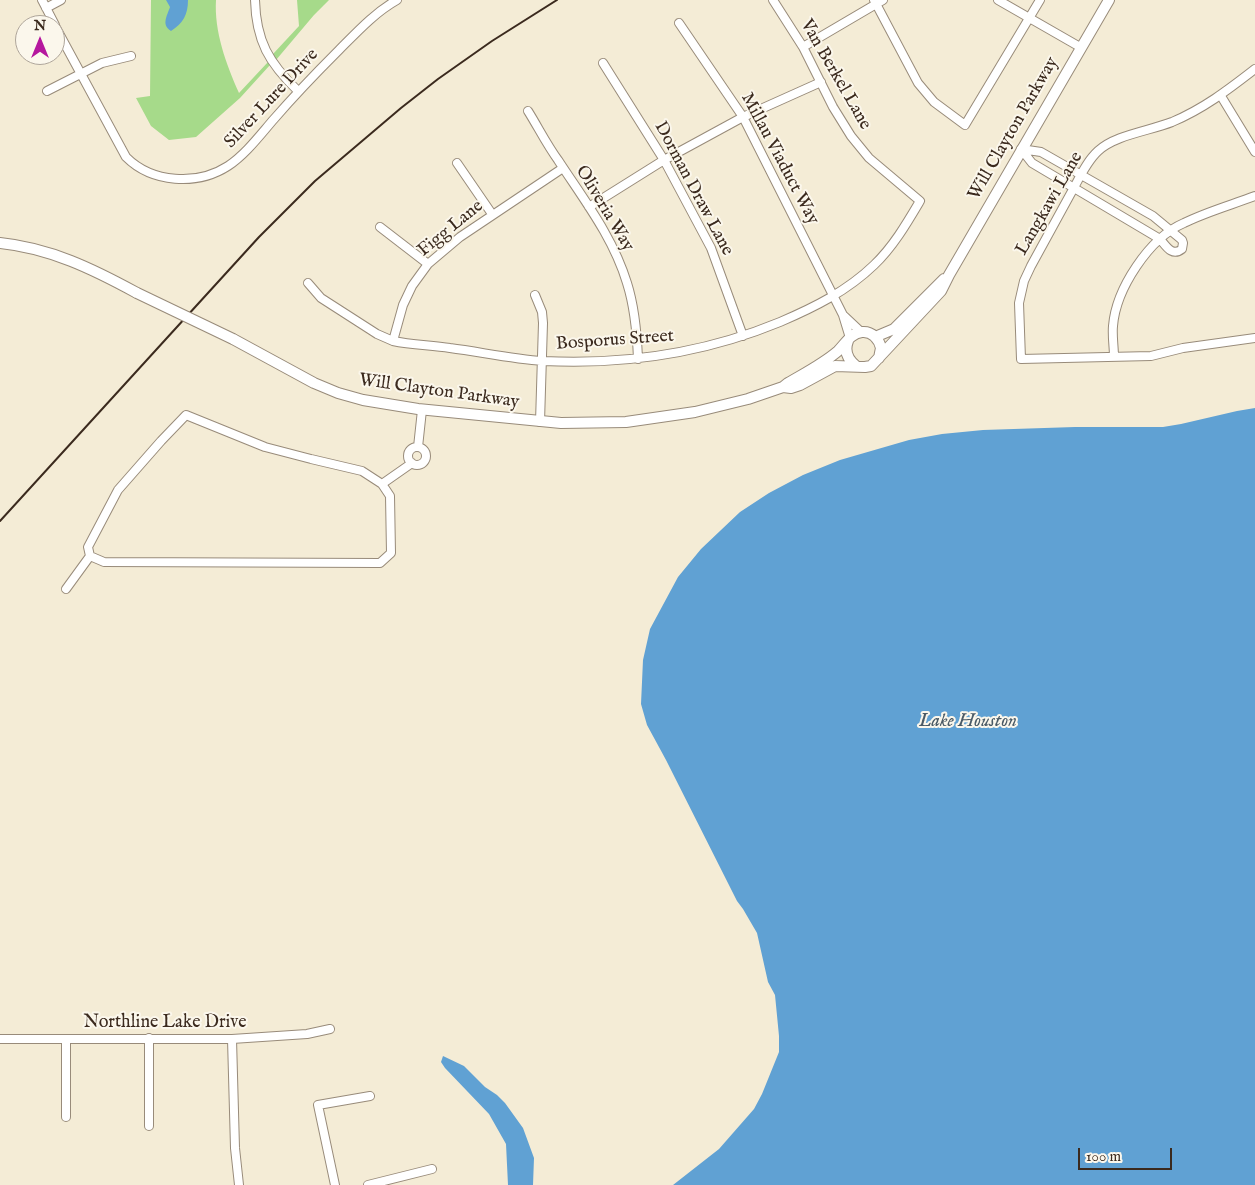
<!DOCTYPE html>
<style>
body{margin:0}
#map{position:relative;width:1255px;height:1185px;overflow:hidden;background:#f4ecd6;font-family:"IM FELL English",serif}
canvas{display:block}
.north{position:absolute;left:15px;top:15px;width:50px;height:50px;box-sizing:border-box;background:#fbf7ec;border:1px solid #aea59a;border-radius:50%;rotate:0deg;font-size:14px;font-weight:700;line-height:20px;text-align:center;color:#3b2a1e}
.north::after{content:'';display:block;margin:auto;width:18px;height:22px;background:#b5179e;clip-path:polygon(50% 0,100% 100%,50% 72%,0 100%)}
.scale{position:absolute;left:1078px;top:1148px;width:94px;height:22px;box-sizing:border-box;border:2px solid #3b2a1e;border-top:0;padding-left:6px;font-size:15px;line-height:18px;white-space:nowrap;color:#3b2a1e;-webkit-text-stroke:4px #fbf7ec;paint-order:stroke}
</style>
<div id="map">
<canvas width="1255" height="1185"></canvas>
<div class="north">N</div>
<div class="scale">100 m</div>
</div>
<script>
const c = document.querySelector('canvas').getContext('2d');
c.lineJoin = 'round';
function paint(path, color) {
  c.fillStyle = color;
  c.fill(path, 'evenodd');
}
function stroke(path, color, width, dash) {
  c.strokeStyle = color;
  c.lineWidth = width;
  c.lineCap = dash ? 'butt' : 'round';
  c.setLineDash(dash || []);
  c.stroke(path);
}
function label(font, color, halo, rows, align = 'center') {
  c.font = font + ' "IM FELL English",serif';
  c.lineWidth = 4;
  c.setLineDash([]);
  c.textBaseline = 'middle';
  c.strokeStyle = halo;
  c.fillStyle = color;
  for (const [text, x, y, turn = 0] of rows) {
    c.save();
    c.translate(x, y);
    c.rotate((+turn || 0) * Math.PI / 180);
    c.textAlign = isNaN(turn) ? turn : align;
    if (halo) c.strokeText(text, 0, 0);
    c.fillText(text, 0, 0);
    c.restore();
  }
}
const green = new Path2D(`
 M 151,0 L 216,0 C 214,31 226,64 239,93 L 268,62 L 270,65 L 240,98 L 196,137 L 169,140 L 151,126 L 136,98 L 150,96 Z
 M 297,0 L 329,0 L 314,15 L 276,60 L 273,54 L 299,26 Z`);
const water = new Path2D(`
 M 166,0 L 188,0 C 188,15 183,23 171,31 C 161,25 167,16 170,7 Z
 M 1255,408 L 1255,1185 L 673,1185 L 719,1149 L 754,1109 L 762,1094 L 779,1052 L 779,1036 L 775,995 L 768,982 L 757,933 L 743,909 L 737,901 L 666,760 L 647,725 L 641,704 L 643,660 L 650,629 L 678,577 L 701,549 L 740,512 L 769,493 L 803,475 L 840,460 L 909,440 L 942,434 L 983,430 L 1075,427 L 1163,427 L 1181,424 L 1237,411 Z
 M 443,1056 L 464,1066 L 485,1087 L 497,1095 L 505,1103 L 523,1128 L 534,1158 L 533,1185 L 508,1185 L 506,1144 L 489,1114 L 445,1068 L 441,1062 Z`);
const street = new Path2D(`
 M 42,0 L 55,25
 M 255,0 C 256,41 269,63 298,91
 M 874,0 L 918,83 L 934,102 L 965,125 L 1040,0
 M 998,0 L 1080,47
 M 46,8 L 61,0
 M 679,23 L 743,117 L 843,315 L 850,338
 M 55,26 L 126,157 C 152,183 197,186 228,166 C 246,154 260,135 274,119 C 294,96 315,74 337,52 C 356,33 374,13 397,0
 M 803,47 L 883,0
 M 603,63 L 664,160 L 711,248 L 743,336
 M 1255,69 C 1228,90 1203,109 1172,122 C 1149,131 1115,135 1098,151 C 1086,162 1079,179 1071,193 C 1058,217 1044,242 1031,266 L 1024,281 L 1019,303 L 1021,359 L 1151,356 L 1183,348 L 1255,338
 M 47,91 L 102,63 L 131,56
 M 1221,96 L 1255,152
 M 528,111 C 538,127 547,145 558,160 C 584,200 613,237 627,283 C 635,308 637,333 638,359
 M 1021,149 L 1041,152 L 1153,216 L 1182,240 L 1183,243 L 1182,249 C 1172,257 1166,246 1160,239 L 1032,163 Z
 M 457,163 L 492,214
 M 589,207 L 664,160 L 743,117 L 821,82
 M 380,227 L 428,264
 M 308,283 L 321,298 L 377,334 L 393,341 C 412,345 431,345 450,348 C 481,352 512,359 543,361 C 624,365 705,353 780,322 C 815,307 847,291 874,265 C 893,247 907,223 920,201 L 869,158 L 851,136 L 833,107 L 803,47 L 773,0
 M 535,295 L 542,312 L 543,323 L 540,422
 M 844,316 L 861,332
 M 393,341 L 403,305 L 412,286 L 428,264 L 460,237 L 563,168
 M 1114,357 C 1114,347 1112,336 1113,326 C 1116,289 1149,238 1184,223 C 1206,212 1231,205 1255,196
 M 186,415 L 265,447 L 311,459 L 362,471 L 382,484 L 390,496 L 391,553 L 380,563 L 104,562 L 90,556 L 88,547 L 118,490 L 161,441 Z
 M 418,447 L 422,410
 M408 456a9 9 0 1 1 18 0a9 9 0 1 1-18 0Z
 M 382,484 L 412,463
 M 66,589 L 90,556
 M 0,1039 L 232,1039 L 307,1034 L 330,1029
 M 66,1039 L 66,1117
 M 232,1039 L 235,1148 L 239,1185
 M 149,1126 L 149,1038
 M 335,1185 L 318,1105 L 370,1096
 M 368,1185 L 432,1169`);
const secondary = new Path2D(`
 M 0,243 C 50,248 93,269 137,293
 M 875,337 L 894,329 L 944,279
 M 233,339 L 314,383 L 338,393 L 363,400 L 418,409 L 561,423 L 626,422 L 695,412 L 748,399 L 783,387 L 791,388 L 800,385 L 835,366 L 865,367 L 871,366 L 941,291 L 949,275 L 1109,0
 M 848,341 C 844,351 847,359 856,366
 M 783,387 L 788,383 C 805,373 823,364 838,351 C 845,344 851,333 862,332 C 872,331 879,339 881,348 L 879,358`);
const rail = new Path2D(`
 M 0,521 L 259,237 L 315,181 L 401,108 L 438,79 L 492,41 L 557,0`);
const secondaryBridge = new Path2D(`
 M 137,293 L 233,339`);
const streetNames = [
 ["Van Berkel Lane",835,75,60],
 ["Silver Lure Drive",272,99,-47],
 ["Will Clayton Parkway",1014,129,-60],
 ["Millau Viaduct Way",779,159,62],
 ["Dorman Draw Lane",693,189,62],
 ["Langkawi Lane",1050,204,-60],
 ["Oliveria Way",604,209,59],
 ["Figg Lane",451,229,-39],
 ["Bosporus Street",615,341,-4],
 ["Will Clayton Parkway",439,392,8],
 ["Northline Lake Drive",165,1023]
];
const waterNames = [
 ["Lake Houston",968,722]
];
paint(green, '#a6da8a');
paint(water, '#60a1d3');
stroke(street, '#988b7a', 10);
stroke(secondary, '#988b7a', 12);
stroke(street, '#fff', 8);
stroke(secondary, '#fff', 10);
stroke(rail, '#3b2a1e', 2);
stroke(secondaryBridge, '#988b7a', 12, []);
stroke(secondaryBridge, '#fff', 10);
label('18px', '#3b2a1e', '#fbf7ec', streetNames);
label('italic 19px', '#4a5a66', '#fbf7ec', waterNames);
</script>
